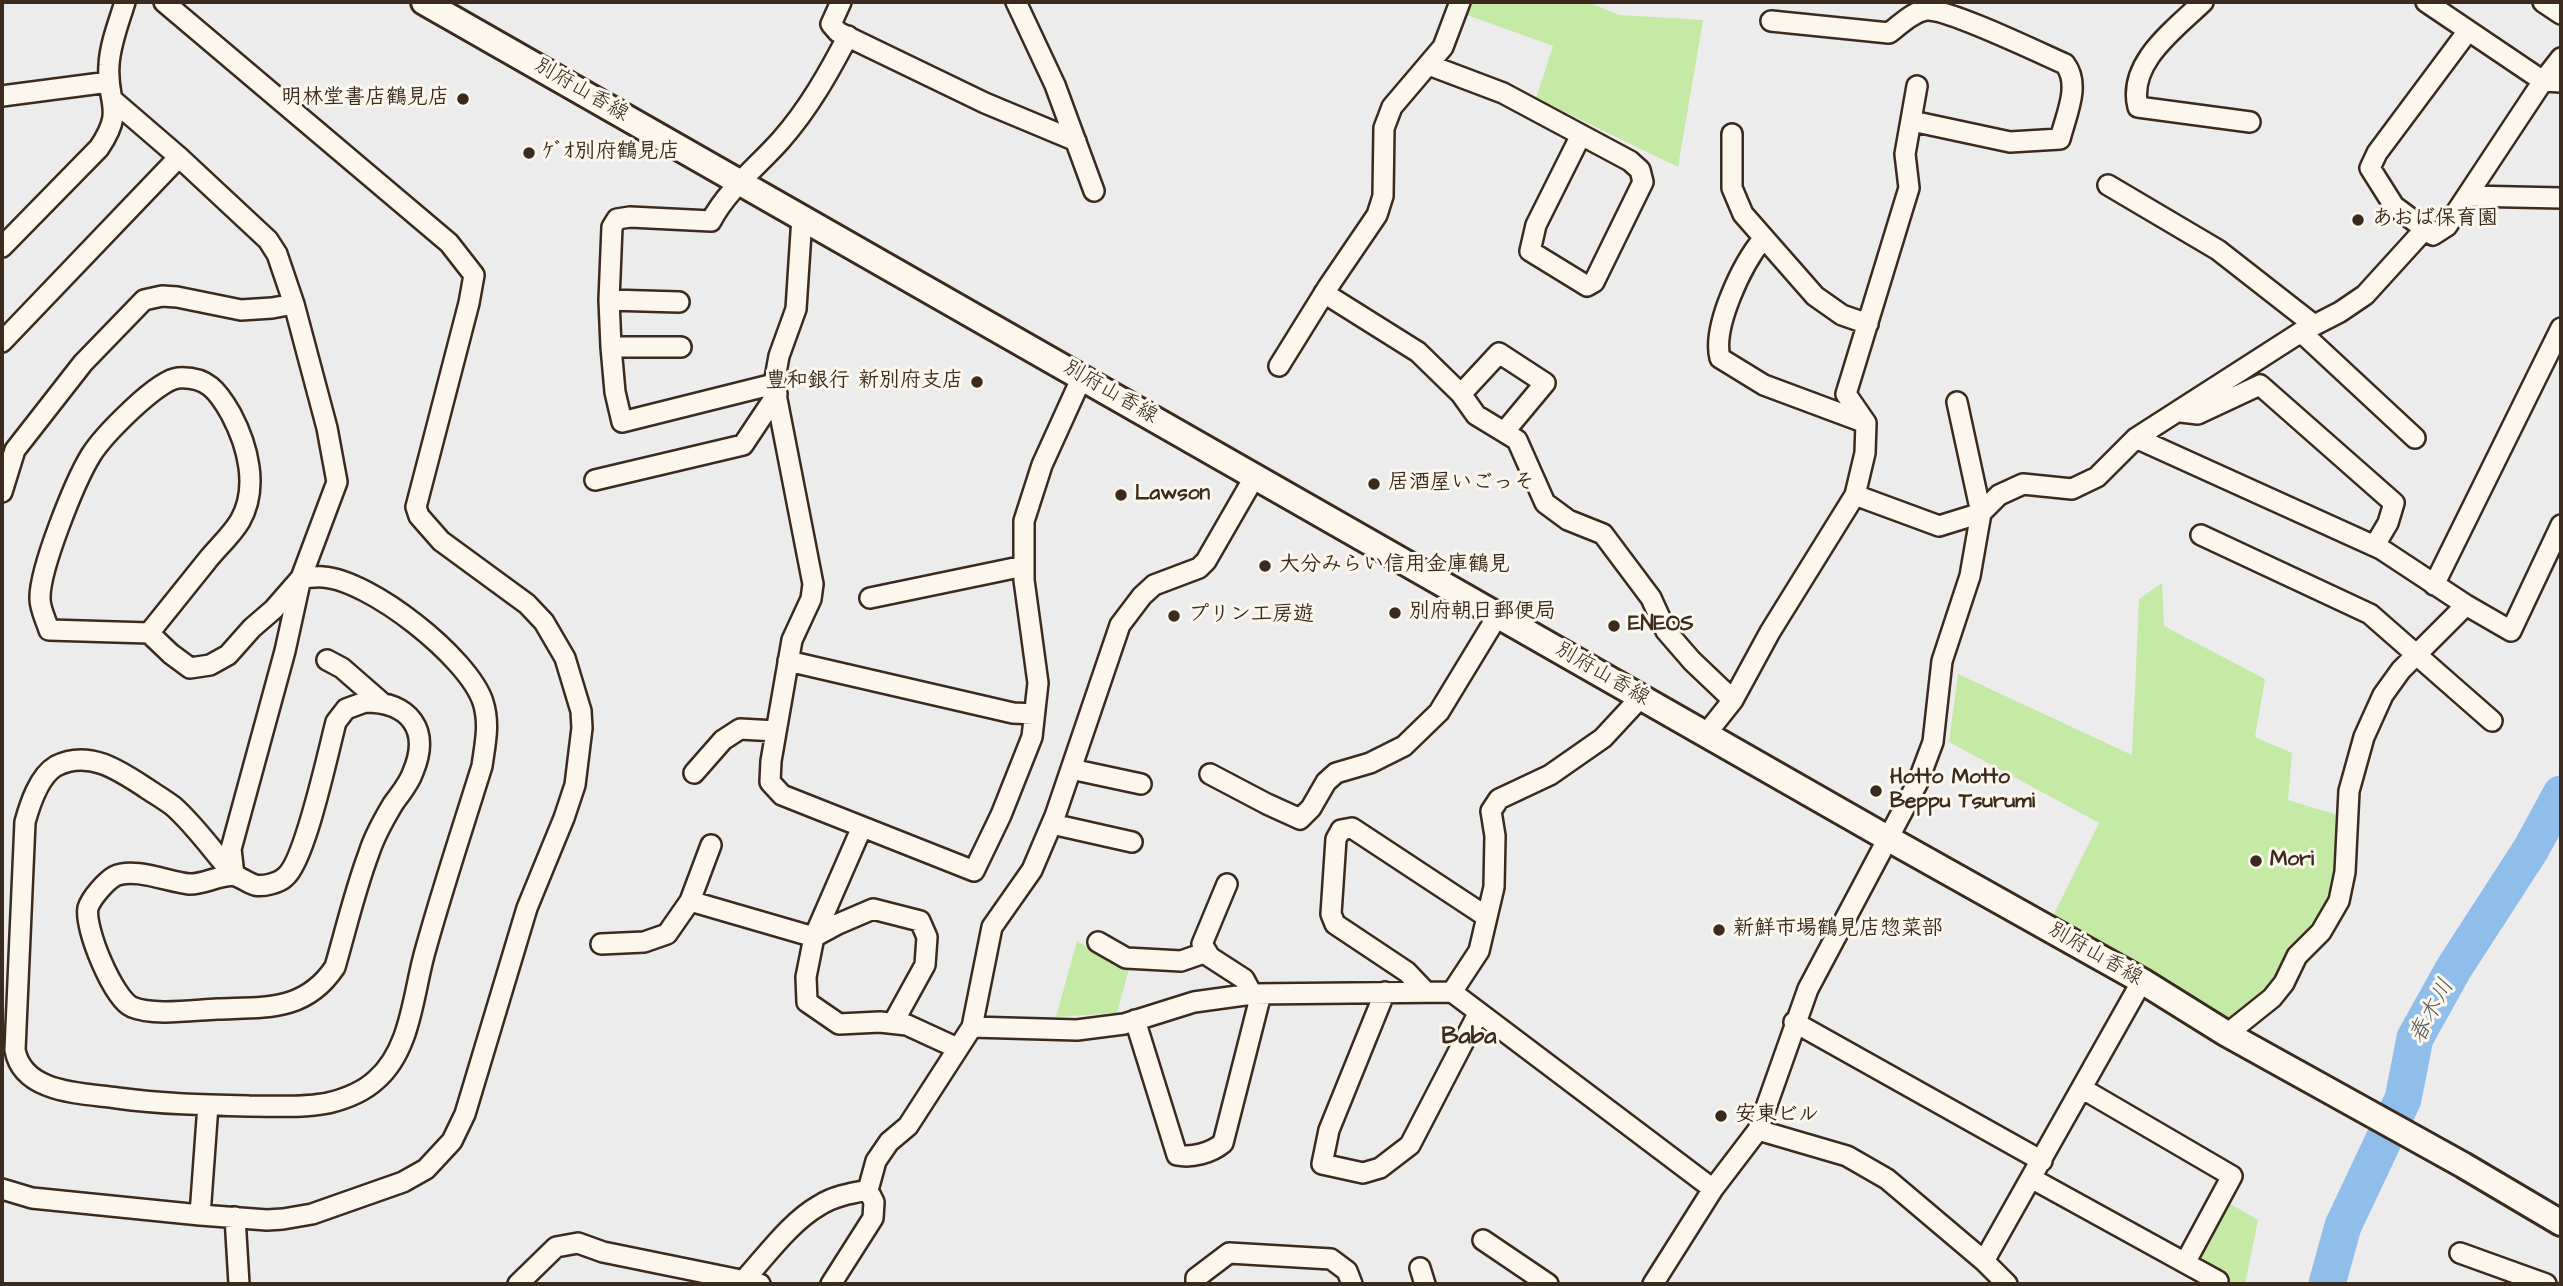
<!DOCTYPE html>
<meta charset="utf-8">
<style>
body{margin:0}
#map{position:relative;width:2563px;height:1286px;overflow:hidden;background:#ececed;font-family:"Architects Daughter",sans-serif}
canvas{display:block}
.frame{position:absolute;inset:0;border:4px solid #3b2a1e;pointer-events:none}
</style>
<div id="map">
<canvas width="2563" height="1286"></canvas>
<div class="frame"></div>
</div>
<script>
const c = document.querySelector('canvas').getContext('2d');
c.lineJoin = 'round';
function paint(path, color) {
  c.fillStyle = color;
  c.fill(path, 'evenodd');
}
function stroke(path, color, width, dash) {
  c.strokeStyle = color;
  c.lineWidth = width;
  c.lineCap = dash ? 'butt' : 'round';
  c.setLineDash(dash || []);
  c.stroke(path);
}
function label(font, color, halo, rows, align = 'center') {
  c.font = font + ' "Architects Daughter","Klee One",sans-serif';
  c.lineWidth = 6;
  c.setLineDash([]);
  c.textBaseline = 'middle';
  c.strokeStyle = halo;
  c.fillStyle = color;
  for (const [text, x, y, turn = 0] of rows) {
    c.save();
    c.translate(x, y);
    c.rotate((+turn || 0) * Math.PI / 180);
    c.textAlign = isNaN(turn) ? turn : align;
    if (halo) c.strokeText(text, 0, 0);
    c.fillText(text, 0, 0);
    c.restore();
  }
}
const green = new Path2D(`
 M 1472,2 L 1587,2 L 1620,15 L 1703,20 L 1678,167 L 1536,98 L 1553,46 L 1467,15 Z
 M 2162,583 L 2164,626 L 2265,679 L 2255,737 L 2292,753 L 2288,800 L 2347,818 L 2345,872 L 2277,993 L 2231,1021 L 2053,916 L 2099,823 L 1949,742 L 1958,674 L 2132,755 L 2139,599 Z
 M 1077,941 L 1129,969 L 1117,1013 L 1056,1017 Z
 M 2224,1200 L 2258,1220 L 2245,1284 L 2227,1284 L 2187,1262 Z`);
const river = new Path2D(`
 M 2327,1284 L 2343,1226 L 2403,1099 L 2415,1038 L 2454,968 L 2531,849 L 2561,794`);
const minor = new Path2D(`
 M 841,2 L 831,24 L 838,32 L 985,103 L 1076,141
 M 1016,2 L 1055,85 L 1094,191
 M 2203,2 C 2175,29 2127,63 2138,107 L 2250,122
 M 2426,2 L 2543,81 L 2561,82
 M 2543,2 L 2561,14
 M 1771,21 L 1889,33 C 1900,25 1912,12 1926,10 C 1947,8 2040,53 2065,64 C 2081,85 2066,115 2060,139 L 2010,142 L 1912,121
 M 2468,31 L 2377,153 L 2370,168 L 2394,206 L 2433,235 L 2447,226 L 2543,81 L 2561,58
 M 1429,65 L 1503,93 L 1630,161 L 1640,170 L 1643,182 L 1594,282 L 1587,286 L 1530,251 L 1536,225 L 1581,135
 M 2,96 L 109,82
 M 114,101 L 179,157 L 268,240 L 277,254 L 294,304 L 327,428 L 337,482 L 301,578 L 285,651 L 231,849 L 234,875
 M 1732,134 L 1732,188 L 1743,214 L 1815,296 L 1842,315 L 1868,324
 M 2108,185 L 2218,250 L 2314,325
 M 2468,196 L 2561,198
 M 802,217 L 796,309 L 779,356 L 774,384 L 813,584 L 811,599 L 792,640 L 771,761 L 770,782 L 782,795 L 974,871 L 1001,815 L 1032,737 L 1038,683 L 1024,580 L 1024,521 L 1042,465 L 1082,377
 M 1763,239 C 1742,264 1712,327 1720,358 L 1764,385 L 1866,423
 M 2,247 L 99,148 C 126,108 106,104 109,65 C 110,44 119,22 125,2
 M 1324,293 L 1418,352 L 1461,394 L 1476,415 L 1517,440 L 1545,503 L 1568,520 L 1603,534 L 1651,598 L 1666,631 L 1692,661 L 1733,700
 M 609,300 L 612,227 L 617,219 L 630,217 L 711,221 C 728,189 757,167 781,140 C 809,108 828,74 848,36
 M 2301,332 L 2415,438
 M 2,342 L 179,157
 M 611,347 L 609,300 L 679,302
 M 681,347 L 611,347 L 615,392 L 622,422 L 774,384
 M 1279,366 L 1328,287 L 1377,215 L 1383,196 L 1384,128 L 1392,107 L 1443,47 L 1460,2
 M 1461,394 L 1499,353 L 1545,383 L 1505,431
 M 2181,412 L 2198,414 L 2260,385 L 2394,503 L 2388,523 L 2375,545
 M 2136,438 L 2381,549 L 2466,605 L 2511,631 L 2561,525
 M 595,480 L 743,445 L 777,394
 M 2,492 L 15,450 L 83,363 L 144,300 L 162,296 L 177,297 L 241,310 L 272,308 L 294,304
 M 1855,495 L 1939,526 L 1981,513 L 1999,495 L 2023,484 L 2072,489 L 2097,477 L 2136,438 L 2301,332 L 2340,312 L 2365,295 L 2425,229
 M 2201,535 L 2370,614 L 2492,721
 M 2434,585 L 2561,328
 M 870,598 L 1024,566
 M 149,633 C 168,609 187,586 206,562 C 216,549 231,536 240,521 C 259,488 248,446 231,414 C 218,391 207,376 178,378 C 157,380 103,436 91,455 C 75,481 39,570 40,599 C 40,609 46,620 49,630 L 149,633 L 171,654 L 190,668 L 210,665 L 228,655 L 252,628 L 274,609 L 301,578 C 308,578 316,576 323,577 C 370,580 468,657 483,702 C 490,724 485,744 482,766 C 463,827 443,887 426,948 C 413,991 412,1049 376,1080 C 363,1092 345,1099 328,1103 C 302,1108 276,1106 249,1106 C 205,1105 161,1104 117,1098 C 83,1093 23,1094 15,1050 L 25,822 C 30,804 39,776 56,766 C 89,749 120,771 146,788 C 155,794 165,800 173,806 C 195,825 215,854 234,875
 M 327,660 L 342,668 L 381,702
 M 788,661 L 1013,713 L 1034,714
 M 365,702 C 409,702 431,729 413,772 C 409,784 400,794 393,804 C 384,819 374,837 369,853 C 355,890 346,929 335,967 C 305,1012 265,1007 217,1009 C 194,1010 153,1016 132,1007 C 113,998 84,928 88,908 C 91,898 106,881 115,876 C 134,867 169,882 189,884 C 204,885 222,873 236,876 C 242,878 248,883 255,885 C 263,887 279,883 285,877 C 305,862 328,752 336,722 L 346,709 Z
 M 1706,734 L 1733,700 L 1770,632 L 1855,495 L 1865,453 L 1866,423 L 1846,394 L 1909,188 L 1905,154 L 1917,86
 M 1071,769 L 1141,784
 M 694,773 L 723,740 L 740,729 L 776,731
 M 1210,774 L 1267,804 L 1300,819 L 1311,808 L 1326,782 L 1336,773 L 1370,763 L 1404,746 L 1439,712 L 1498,615
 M 1052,824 L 1132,842
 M 1227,884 L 1202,944 L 1210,957 L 1244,979 L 1252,994
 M 690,901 L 711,845
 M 1098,942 L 1126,958 L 1181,961 L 1207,952
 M 601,944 L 644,942 L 667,934 L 690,901 L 814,937 L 862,827
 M 1385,992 L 1329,1130 L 1322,1164 L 1363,1173 L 1380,1168 L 1410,1145 L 1478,1014
 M 1426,992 L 1407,972 L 1335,924 L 1331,914 L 1336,839 L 1341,830 L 1352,828 L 1487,917
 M 1452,992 L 1479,951 L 1494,887 L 1495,836 L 1491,811 L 1499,799 L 1550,775 L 1603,738 L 1641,697
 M 1135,1020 L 1177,1155 C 1192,1158 1211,1153 1223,1143 L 1261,994
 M 1794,1022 L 2042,1161
 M 893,1023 L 925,965 L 927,937 L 920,921 L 873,909 L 838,924 L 814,937 L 806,977 L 807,1002 L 839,1024 L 880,1022 L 907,1025 L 957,1048
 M 972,1027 L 1077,1030 L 1124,1024 L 1194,1002 L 1252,994 L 1452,992 L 1713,1189
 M 2227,1034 L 2272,998 L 2284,983 L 2297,956 L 2321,932 L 2339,901 L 2345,872 L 2349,791 L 2364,737 L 2383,695 L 2401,670 L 2466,605
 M 2083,1089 L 2232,1176 L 2185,1263
 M 1758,1130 L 1847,1156 L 1887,1179 L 1984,1261 L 2007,1284
 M 2031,1178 L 2218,1281
 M 2,1189 L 32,1198 L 200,1215 L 267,1220 L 283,1219 L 312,1214 L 403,1182 L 426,1169 L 452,1141 L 465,1114 L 527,908 L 564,818 L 575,785 L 582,728 L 581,711 L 565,658 L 544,622 L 527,604 L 441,541 L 419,516 L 416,507 L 469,303 L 474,275 L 449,243 L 164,2
 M 200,1215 L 208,1105
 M 235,1217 L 239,1284
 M 1483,1240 L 1548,1284
 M 2460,1253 L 2546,1284
 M 1984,1261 L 2142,981
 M 1420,1268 L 1425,1284
 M 744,1280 C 767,1255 790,1222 820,1205 C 834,1196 852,1193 868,1190 L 876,1161 L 889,1142 L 908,1126 L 972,1027 L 992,927 L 1032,870 L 1055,816 L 1120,625 L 1142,596 L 1154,585 L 1199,568 L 1206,561 L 1255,476
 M 518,1284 L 556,1247 L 578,1243 L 603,1252 L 760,1284
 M 831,1284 L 873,1218 L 874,1202 L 868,1190
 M 1196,1284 L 1196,1278 L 1229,1253 L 1331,1259 L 1347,1271 L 1352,1284
 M 1653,1284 L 1713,1189 L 1758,1130 L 1808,989 L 1918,782 L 1933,742 L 1942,661 L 1970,576 L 1981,513 L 1957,402`);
const major = new Path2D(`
 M 424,2 L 1889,839 L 2142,981 L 2227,1034 L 2463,1165 L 2561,1223`);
const markers = [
 [463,99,7,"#3b2a1e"],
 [529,153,7,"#3b2a1e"],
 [2358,220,7,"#3b2a1e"],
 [977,382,7,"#3b2a1e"],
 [1374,484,7,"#3b2a1e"],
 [1121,495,7,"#3b2a1e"],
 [1265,566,7,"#3b2a1e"],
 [1395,613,7,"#3b2a1e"],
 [1174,616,7,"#3b2a1e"],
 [1614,626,7,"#3b2a1e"],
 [1876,791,7,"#3b2a1e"],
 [2256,861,7,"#3b2a1e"],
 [1719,930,7,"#3b2a1e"],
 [1721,1116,7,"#3b2a1e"]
];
const streetNames = [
 ["別府山香線",581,91,30],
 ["別府山香線",1110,393,30],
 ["別府山香線",1602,675,30],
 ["別府山香線",2095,955,30]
];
const poiNames = [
 ["明林堂書店鶴見店",449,99,"right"],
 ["ｹﾞｵ別府鶴見店",543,153],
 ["あおば保育園",2372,220],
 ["豊和銀行 新別府支店",963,382,"right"],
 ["居酒屋いごっそ",1388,484],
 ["Lawson",1135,495],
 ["大分みらい信用金庫鶴見",1279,566],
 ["別府朝日郵便局",1409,613],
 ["プリン工房遊",1188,616],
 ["ENEOS",1628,626],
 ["Hotto Motto",1890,779],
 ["Beppu Tsurumi",1890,803],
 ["Mori",2270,861],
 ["新鮮市場鶴見店惣菜部",1733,930],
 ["安東ビル",1735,1116]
];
const waterNames = [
 ["春木川",2433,1012,-62]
];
const quarterNames = [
 ["Baba",1469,1038]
];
paint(green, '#c4eaa5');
stroke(river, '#8ebee9', 37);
stroke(minor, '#3b2a1e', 24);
stroke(major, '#3b2a1e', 30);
stroke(minor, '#fbf7ec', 19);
stroke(major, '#fbf7ec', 24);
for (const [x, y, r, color] of markers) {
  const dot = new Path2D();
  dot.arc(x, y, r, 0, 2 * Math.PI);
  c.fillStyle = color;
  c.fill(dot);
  stroke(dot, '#fbf7ec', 2.5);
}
label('21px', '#3b2a1e', '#fbf7ec', streetNames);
label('bold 21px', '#3b2a1e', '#fbf7ec', poiNames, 'left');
label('italic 23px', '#54565b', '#fbf7ec', waterNames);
label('bold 24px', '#3b2a1e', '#fbf7ec', quarterNames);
</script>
